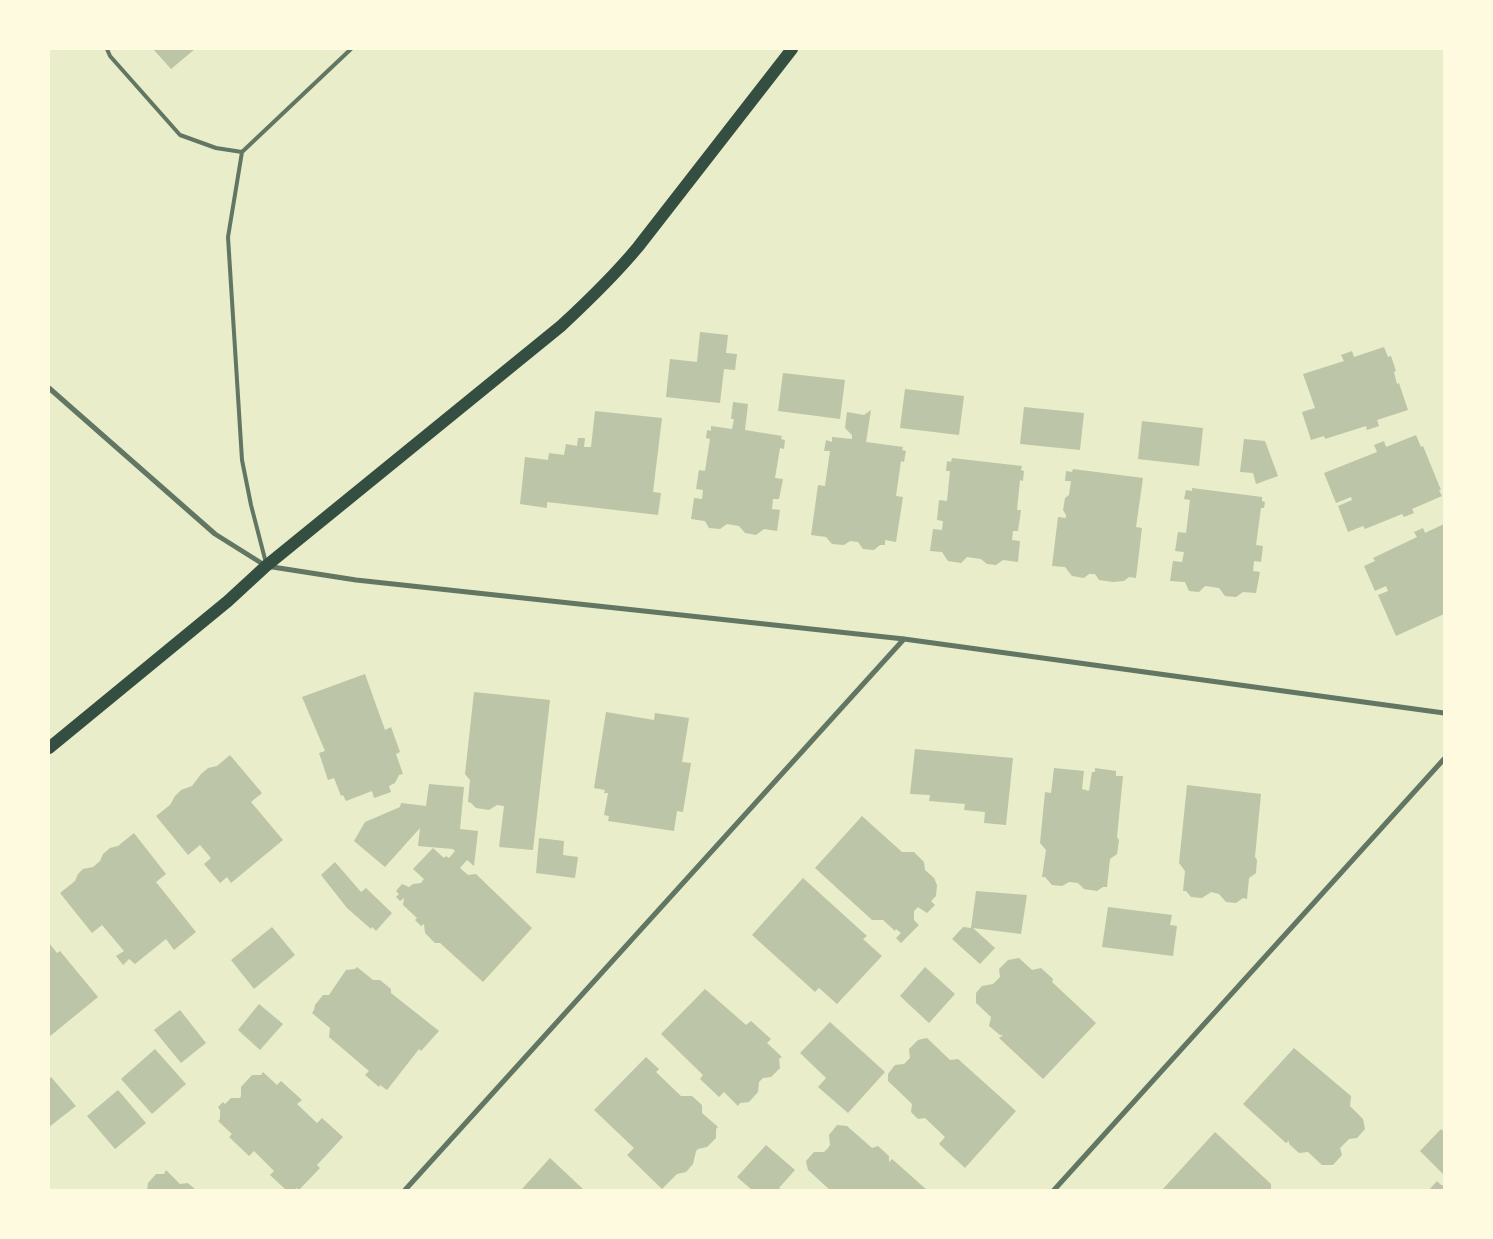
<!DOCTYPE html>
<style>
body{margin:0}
#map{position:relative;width:1493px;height:1239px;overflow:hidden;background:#e9edc9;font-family:Signika,sans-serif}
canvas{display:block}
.frame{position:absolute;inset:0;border:50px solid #fefae0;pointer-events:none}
</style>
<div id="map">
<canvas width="1493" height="1239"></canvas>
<div class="frame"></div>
</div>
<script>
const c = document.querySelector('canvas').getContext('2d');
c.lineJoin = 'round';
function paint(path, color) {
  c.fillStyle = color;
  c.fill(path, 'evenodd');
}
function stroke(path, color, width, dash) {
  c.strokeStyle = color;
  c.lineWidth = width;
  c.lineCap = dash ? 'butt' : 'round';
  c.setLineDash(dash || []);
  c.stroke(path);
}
const building = new Path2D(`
 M 153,49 L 195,49 L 171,69 Z
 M 700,332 L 728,335 L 726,353 L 737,354 L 735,370 L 724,369 L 720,403 L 666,397 L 670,359 L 697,362 Z
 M 1384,347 L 1388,357 L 1391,356 L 1396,371 L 1394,372 L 1397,384 L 1399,383 L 1408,410 L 1377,420 L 1379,426 L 1367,430 L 1366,426 L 1325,439 L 1324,436 L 1311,440 L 1302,412 L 1315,408 L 1303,374 L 1344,361 L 1341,355 L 1352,351 L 1354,357 Z
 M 783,373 L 845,380 L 840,419 L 778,411 Z
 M 905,389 L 964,396 L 959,435 L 900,428 Z
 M 733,402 L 748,404 L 745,430 L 782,436 L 781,439 L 785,440 L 784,449 L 780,448 L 775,478 L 783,479 L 779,499 L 773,499 L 772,509 L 780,510 L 777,531 L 764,529 L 756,535 L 745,533 L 739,526 L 727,524 L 720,529 L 709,528 L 705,521 L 691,519 L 694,498 L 702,499 L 703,490 L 696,489 L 699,470 L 705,471 L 710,439 L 706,438 L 707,430 L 711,431 L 711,426 L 732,429 L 734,419 L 731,419 Z
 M 1024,407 L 1084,413 L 1080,450 L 1020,444 Z
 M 871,410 L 866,442 L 903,447 L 902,450 L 906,451 L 904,462 L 901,461 L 896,496 L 903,497 L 896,542 L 885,540 L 885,545 L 880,545 L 874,550 L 863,549 L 858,542 L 850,541 L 844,545 L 832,544 L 826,537 L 811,535 L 818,485 L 825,486 L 830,451 L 824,451 L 826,440 L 832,442 L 832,437 L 852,439 L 852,435 L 845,428 L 847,412 L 864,415 Z
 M 595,411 L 662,418 L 653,492 L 661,493 L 658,515 L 547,502 L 547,508 L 520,504 L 525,457 L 548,460 L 549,453 L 564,455 L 566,444 L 577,446 L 578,438 L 585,438 L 584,447 L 591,447 Z
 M 1142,421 L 1203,428 L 1199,466 L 1138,459 Z
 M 1416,435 L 1421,447 L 1423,446 L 1441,490 L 1439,490 L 1442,496 L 1412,509 L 1414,513 L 1404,517 L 1402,514 L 1365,529 L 1363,526 L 1348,532 L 1338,506 L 1352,500 L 1351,497 L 1336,503 L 1324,473 L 1377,452 L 1374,445 L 1384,441 L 1386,447 Z
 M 1244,439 L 1265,441 L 1278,476 L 1256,484 L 1253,473 L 1240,472 Z
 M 952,458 L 1022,466 L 1021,470 L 1024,471 L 1023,481 L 1020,480 L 1017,510 L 1021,510 L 1018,531 L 1013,531 L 1012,540 L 1020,541 L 1018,562 L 1003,560 L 996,565 L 987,564 L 981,559 L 967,557 L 961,563 L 948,561 L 942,552 L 930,551 L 933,529 L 942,530 L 943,521 L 937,520 L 939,500 L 947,501 L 950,471 L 946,471 L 947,461 L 951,462 Z
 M 1073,469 L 1143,478 L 1136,527 L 1142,528 L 1136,578 L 1129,577 L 1124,581 L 1113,582 L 1099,580 L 1095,574 L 1089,574 L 1084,578 L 1072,576 L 1065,567 L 1052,566 L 1058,517 L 1066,518 L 1066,515 L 1063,510 L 1065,498 L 1069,495 L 1071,481 L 1065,481 L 1066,471 L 1072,472 Z
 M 1192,488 L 1262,497 L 1262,501 L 1265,502 L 1264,508 L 1261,508 L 1256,545 L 1263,546 L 1261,562 L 1254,561 L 1253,571 L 1260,572 L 1256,593 L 1243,592 L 1236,597 L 1225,596 L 1219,588 L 1205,586 L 1199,592 L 1189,591 L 1185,582 L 1170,581 L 1173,561 L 1182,562 L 1184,552 L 1175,551 L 1178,532 L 1186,533 L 1190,500 L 1184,499 L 1186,490 L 1192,491 Z
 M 1444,524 L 1444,614 L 1396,636 L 1378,595 L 1388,591 L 1386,586 L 1375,591 L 1364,566 L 1375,561 L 1373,558 L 1417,537 L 1414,532 L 1423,528 L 1425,533 Z
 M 365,674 L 385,730 L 391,727 L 400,752 L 396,754 L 403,774 L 399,775 L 395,783 L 389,786 L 391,792 L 374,798 L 372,791 L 346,801 L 343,795 L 341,796 L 334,778 L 328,780 L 319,753 L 325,751 L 302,697 Z
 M 474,692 L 550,700 L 533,850 L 499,847 L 504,806 L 497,805 L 489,810 L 476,808 L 471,803 L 468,802 L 470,780 L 465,774 Z
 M 606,712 L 654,720 L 655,713 L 689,718 L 682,762 L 691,763 L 683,812 L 677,811 L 674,831 L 608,821 L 609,816 L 604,815 L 608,793 L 604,793 L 605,790 L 594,788 Z
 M 915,749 L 1013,758 L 1006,825 L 984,823 L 985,812 L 964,810 L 965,804 L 929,801 L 930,795 L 910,794 Z
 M 230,755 L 262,793 L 251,802 L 283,840 L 231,883 L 227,877 L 220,883 L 204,864 L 211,858 L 200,845 L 188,855 L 156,816 L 170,805 L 175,796 L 181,790 L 192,786 L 201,774 L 208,768 L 217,766 Z
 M 1054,768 L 1084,771 L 1082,789 L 1089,791 L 1092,772 L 1095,772 L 1095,768 L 1116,771 L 1116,776 L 1123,776 L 1117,837 L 1119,840 L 1117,854 L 1110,859 L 1107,887 L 1103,887 L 1097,891 L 1084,889 L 1078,883 L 1069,882 L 1062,886 L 1052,885 L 1045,877 L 1042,877 L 1046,850 L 1040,843 L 1045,792 L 1051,793 Z
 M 429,784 L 464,787 L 460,829 L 478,831 L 474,866 L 467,860 L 460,868 L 468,875 L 476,874 L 532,928 L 483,982 L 440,943 L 435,943 L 425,933 L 424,924 L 421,926 L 415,920 L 417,918 L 403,905 L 404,898 L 400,901 L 396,897 L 399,894 L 396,891 L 402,884 L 409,887 L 413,884 L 421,883 L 424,879 L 413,869 L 433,848 L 444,858 L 446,856 L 449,858 L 455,851 L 453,849 L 418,846 L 420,828 L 385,867 L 354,841 L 365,822 L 400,807 L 401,803 L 426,806 Z
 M 1187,785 L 1261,794 L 1255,857 L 1257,860 L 1256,873 L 1249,878 L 1247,899 L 1243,898 L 1236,903 L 1226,902 L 1219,894 L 1211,892 L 1202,898 L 1191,897 L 1186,891 L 1183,891 L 1185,871 L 1179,863 Z
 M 862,816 L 902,852 L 914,852 L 924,862 L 925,870 L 934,878 L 937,885 L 936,896 L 931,901 L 935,905 L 927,913 L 918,907 L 914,911 L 914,920 L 919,925 L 901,943 L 896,938 L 901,933 L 896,929 L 895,931 L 883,920 L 872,920 L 815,868 Z
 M 134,833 L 166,874 L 156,882 L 196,932 L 174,950 L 166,939 L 135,964 L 129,959 L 123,965 L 116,956 L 124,951 L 102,925 L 92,933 L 60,893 L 75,881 L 78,874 L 83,869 L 93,867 L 100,861 L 103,854 L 110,848 L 118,846 Z
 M 539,838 L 564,841 L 563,855 L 578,857 L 575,878 L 536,873 Z
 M 335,862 L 361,892 L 366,888 L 392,913 L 376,931 L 372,927 L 371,929 L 347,908 L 321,875 Z
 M 803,878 L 867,936 L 863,939 L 882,956 L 837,1004 L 819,988 L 815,992 L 752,935 Z
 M 976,891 L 1027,895 L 1021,934 L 973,928 L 995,948 L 980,964 L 952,939 L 963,927 L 971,928 Z
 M 1108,907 L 1172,915 L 1170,925 L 1177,926 L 1173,956 L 1102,947 Z
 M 272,927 L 295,955 L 254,989 L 231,960 Z
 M 49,943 L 57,953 L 60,951 L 98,997 L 49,1037 Z
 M 1019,958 L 1032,970 L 1041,968 L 1053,979 L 1052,982 L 1096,1023 L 1043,1079 L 999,1038 L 1003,1035 L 1000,1035 L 989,1026 L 991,1017 L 976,1003 L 976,993 L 982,986 L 993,984 L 1000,977 L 999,969 L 1008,960 Z
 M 357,967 L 373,980 L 380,980 L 391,989 L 391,993 L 439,1031 L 421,1051 L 419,1049 L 387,1090 L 380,1085 L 379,1087 L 365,1075 L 369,1071 L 329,1037 L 330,1028 L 312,1013 L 314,1010 L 315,1005 L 323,995 L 329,995 L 346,970 L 355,969 Z
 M 925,967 L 955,994 L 929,1023 L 900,996 Z
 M 705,989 L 746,1025 L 751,1021 L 771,1039 L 767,1043 L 782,1057 L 779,1059 L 780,1068 L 771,1077 L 763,1078 L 759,1082 L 758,1092 L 749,1102 L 740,1103 L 738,1106 L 724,1092 L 719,1097 L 700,1079 L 703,1075 L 661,1034 Z
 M 259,1004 L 283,1024 L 260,1050 L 238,1030 Z
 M 180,1010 L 206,1043 L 181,1063 L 154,1030 Z
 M 830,1022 L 885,1072 L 848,1113 L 818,1087 L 826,1078 L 800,1053 Z
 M 927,1038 L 950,1060 L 958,1059 L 1016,1111 L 965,1168 L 939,1144 L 945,1137 L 925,1118 L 918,1119 L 911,1112 L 912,1104 L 888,1081 L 888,1074 L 895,1065 L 904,1064 L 910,1058 L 909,1049 L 918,1040 Z
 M 1294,1048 L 1351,1096 L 1350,1106 L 1363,1119 L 1365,1129 L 1357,1138 L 1349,1139 L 1340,1148 L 1342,1155 L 1333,1165 L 1322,1165 L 1308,1152 L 1299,1153 L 1289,1144 L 1289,1141 L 1286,1143 L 1243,1104 Z
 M 155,1049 L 186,1084 L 152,1114 L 121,1079 Z
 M 646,1057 L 659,1069 L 656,1072 L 681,1096 L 692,1096 L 702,1105 L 702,1113 L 718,1127 L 716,1129 L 716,1138 L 707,1147 L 698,1149 L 696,1151 L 693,1164 L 686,1172 L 677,1174 L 662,1189 L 627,1155 L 634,1148 L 594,1110 Z
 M 263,1072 L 277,1085 L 281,1081 L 302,1100 L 297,1104 L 317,1123 L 322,1118 L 343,1137 L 317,1165 L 320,1168 L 299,1190 L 297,1188 L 295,1190 L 286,1190 L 270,1175 L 274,1171 L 254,1151 L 249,1156 L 229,1137 L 232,1134 L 218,1121 L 220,1119 L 220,1110 L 218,1107 L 223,1102 L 225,1104 L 231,1098 L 240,1098 L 241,1096 L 241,1087 L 252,1075 L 261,1075 Z
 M 51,1077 L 76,1106 L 49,1127 L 49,1079 Z
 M 118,1090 L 146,1123 L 115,1149 L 87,1116 Z
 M 837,1125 L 847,1126 L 872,1148 L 878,1146 L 889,1156 L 889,1162 L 892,1159 L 927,1190 L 830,1190 L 808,1170 L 806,1161 L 814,1152 L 824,1152 L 828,1148 L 830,1145 L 829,1135 Z
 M 1441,1129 L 1444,1132 L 1444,1175 L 1420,1151 Z
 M 1215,1132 L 1271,1184 L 1271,1190 L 1162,1190 Z
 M 766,1145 L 795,1170 L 779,1188 L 782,1190 L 752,1190 L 737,1177 Z
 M 550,1158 L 584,1190 L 521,1190 Z
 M 166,1170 L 180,1184 L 188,1183 L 196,1190 L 147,1190 L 148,1183 L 156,1174 L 164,1174 Z
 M 1437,1181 L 1441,1185 L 1444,1185 L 1444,1190 L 1429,1190 Z`);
const service = new Path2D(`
 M 107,49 L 110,56 L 180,135 L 216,148 L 242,152
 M 266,563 L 251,505 L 242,460 L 228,237 L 242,152 L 351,49`);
const minor = new Path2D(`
 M 49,388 L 215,534 L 266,566 L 356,580 L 904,639 L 1444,713
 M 405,1190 L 904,639
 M 1054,1190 L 1444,759`);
const primary = new Path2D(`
 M 49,748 L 228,601 L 266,566 L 561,326 C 588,301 614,276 638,247 L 792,49`);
paint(building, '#bcc5a7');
stroke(service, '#617663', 4);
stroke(minor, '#617663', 5);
stroke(primary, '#344e41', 12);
</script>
